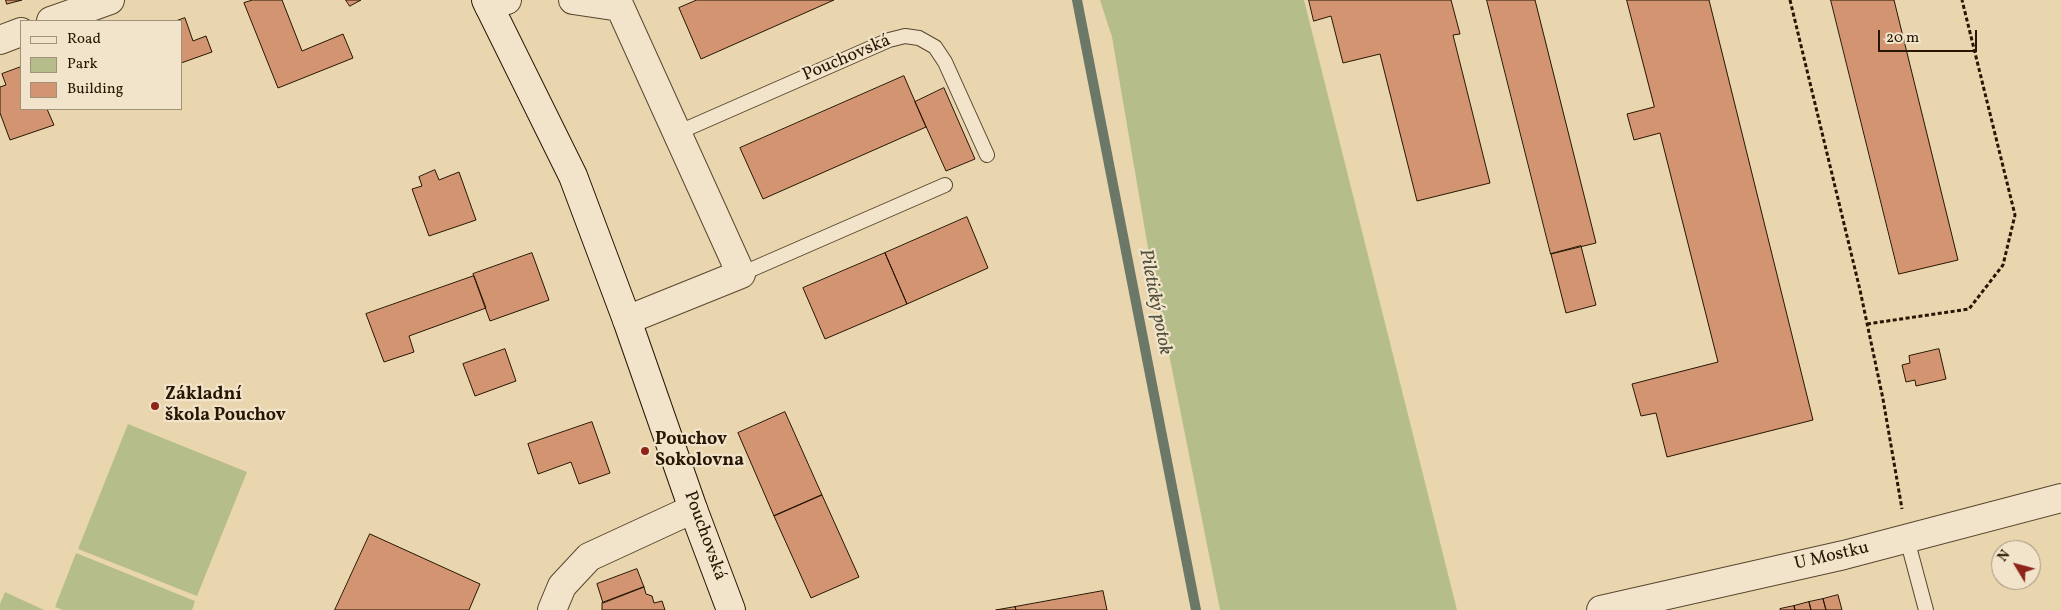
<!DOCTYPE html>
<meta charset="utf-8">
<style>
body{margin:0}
#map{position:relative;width:2061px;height:610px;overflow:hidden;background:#ead6ae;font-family:Vollkorn,serif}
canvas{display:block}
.legend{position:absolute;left:20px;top:20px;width:162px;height:90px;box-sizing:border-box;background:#f1e4ca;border:1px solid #a0927a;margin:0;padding:6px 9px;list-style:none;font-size:15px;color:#271603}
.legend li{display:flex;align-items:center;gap:10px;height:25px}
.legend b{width:25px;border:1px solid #a0927a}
.north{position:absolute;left:1991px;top:540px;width:50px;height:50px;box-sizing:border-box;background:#f1e4ca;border:1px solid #a0927a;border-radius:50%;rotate:307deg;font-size:14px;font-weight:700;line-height:20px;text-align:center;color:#271603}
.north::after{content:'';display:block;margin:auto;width:18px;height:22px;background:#8f2418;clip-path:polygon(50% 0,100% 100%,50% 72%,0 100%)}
.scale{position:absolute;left:1878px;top:30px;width:99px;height:22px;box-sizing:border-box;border:2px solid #271603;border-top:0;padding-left:6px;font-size:15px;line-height:18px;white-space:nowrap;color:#271603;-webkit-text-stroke:4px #f1e4ca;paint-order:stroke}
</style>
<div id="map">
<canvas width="2061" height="610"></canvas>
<ul class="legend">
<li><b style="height:6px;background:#f1e4ca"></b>Road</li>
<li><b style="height:14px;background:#b5be8b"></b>Park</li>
<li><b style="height:14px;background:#d29471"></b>Building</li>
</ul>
<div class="north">N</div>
<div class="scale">20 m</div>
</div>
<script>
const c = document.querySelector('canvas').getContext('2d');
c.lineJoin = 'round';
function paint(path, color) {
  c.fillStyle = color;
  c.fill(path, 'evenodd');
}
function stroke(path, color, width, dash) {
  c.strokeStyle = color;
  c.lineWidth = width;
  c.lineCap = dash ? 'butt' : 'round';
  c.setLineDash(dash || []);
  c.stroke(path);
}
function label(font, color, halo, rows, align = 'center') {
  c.font = font + ' Vollkorn,serif';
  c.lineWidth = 4.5;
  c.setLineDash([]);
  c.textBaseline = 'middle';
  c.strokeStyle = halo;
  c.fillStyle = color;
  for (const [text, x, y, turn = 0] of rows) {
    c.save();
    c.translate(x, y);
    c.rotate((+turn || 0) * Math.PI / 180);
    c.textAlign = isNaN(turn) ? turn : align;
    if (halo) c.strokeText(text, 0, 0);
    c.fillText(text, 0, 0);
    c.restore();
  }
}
const green = new Path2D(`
 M 1100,0 L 1304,0 L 1457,610 L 1220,610 L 1149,254 L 1112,37 Z
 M 128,424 L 247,472 L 197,596 L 78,549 Z
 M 76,553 L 195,601 L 192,610 L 63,610 L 55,607 Z
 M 5,592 L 44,610 L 0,610 L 0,604 Z`);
const stream = new Path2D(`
 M 1077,0 L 1196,610`);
const building = new Path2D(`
 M 6,0 L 22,0 L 7,4 Z
 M 253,0 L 282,0 L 302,51 L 343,34 L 353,58 L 278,88 L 244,3 Z
 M 346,0 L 361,0 L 350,6 Z
 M 697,0 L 834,0 L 701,59 L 679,8 Z
 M 1309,0 L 1451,0 L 1460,34 L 1453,35 L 1490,183 L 1417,201 L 1380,54 L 1343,63 L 1331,16 L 1314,21 Z
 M 1487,0 L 1535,0 L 1596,243 L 1551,254 Z
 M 1627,0 L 1709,0 L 1813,420 L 1667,457 L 1656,413 L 1641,416 L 1632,384 L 1718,362 L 1660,133 L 1634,140 L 1627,114 L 1654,107 Z
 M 1831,0 L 1894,0 L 1958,260 L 1899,274 Z
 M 185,18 L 193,41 L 206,36 L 212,52 L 181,63 L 181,21 L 176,21 Z
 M 21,67 L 21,109 L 47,109 L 54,125 L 10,140 L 0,113 L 0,87 L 6,85 L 2,74 Z
 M 904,76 L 926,127 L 763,199 L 740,148 Z
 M 944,88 L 975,159 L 946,171 L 915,102 Z
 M 435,170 L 439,180 L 459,172 L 476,220 L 429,236 L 412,189 L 422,186 L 419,177 Z
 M 967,217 L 988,268 L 907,304 L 885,253 Z
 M 1581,246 L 1596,305 L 1566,313 L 1551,254 Z
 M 532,253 L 549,300 L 490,321 L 473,274 Z
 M 885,253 L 907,304 L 825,339 L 803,288 Z
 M 474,276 L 486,308 L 409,336 L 414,352 L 384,362 L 366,314 Z
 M 505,349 L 516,381 L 475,396 L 463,364 Z
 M 1939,349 L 1946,379 L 1916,386 L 1915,380 L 1906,382 L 1902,365 L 1910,363 L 1909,356 Z
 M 785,412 L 822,495 L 774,516 L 738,433 Z
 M 592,422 L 610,473 L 579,484 L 571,462 L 538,474 L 528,444 Z
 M 822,495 L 859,577 L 811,598 L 774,516 Z
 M 370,534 L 480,584 L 469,610 L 335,610 Z
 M 637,569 L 644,587 L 603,603 L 597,584 Z
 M 644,587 L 646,594 L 652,596 L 654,603 L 662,601 L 665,610 L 602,610 L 602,603 Z
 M 1103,591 L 1107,610 L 1016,610 L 1015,607 Z
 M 1838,595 L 1842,610 L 1826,610 L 1823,599 Z
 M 1823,599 L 1826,610 L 1811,610 L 1809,602 Z
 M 1809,602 L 1811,610 L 1795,610 L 1794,606 Z
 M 1794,606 L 1795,610 L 1780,610 L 1780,609 Z
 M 1015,607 L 1016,610 L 996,610 Z`);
const path = new Path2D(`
 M 1790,0 L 1860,290 L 1883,399 L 1902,509
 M 1867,324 L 1969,309 L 2003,265 L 2015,215 L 1962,0`);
const lane = new Path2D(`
 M 677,133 L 889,40 L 905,36 L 919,38 L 935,47 L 945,62 L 987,155
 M 741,274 L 945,185
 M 1907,539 L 1926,610`);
const street = new Path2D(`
 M 573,0 L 620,7 L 741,274 L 627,320
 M 489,6 L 507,0
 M 51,21 L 110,0
 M 0,40 L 21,32
 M 552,610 L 562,586 L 589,557 L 693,509
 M 1601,610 L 1844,555 L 2061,498`);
const secondary = new Path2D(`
 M 486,0 L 573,176 L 627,320 L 693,509 L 731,610`);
const markers = [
 [155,406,5,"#8f2418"],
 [645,451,5,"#8f2418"]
];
const streetNames = [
 ["Pouchovská",847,59,-23],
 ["Pouchovská",704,536,70],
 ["U Mostku",1832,557,-13]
];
const poiNames = [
 ["Základní",165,396],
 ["škola Pouchov",165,417],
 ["Pouchov",655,441],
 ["Sokolovna",655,462]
];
const waterNames = [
 ["Piletický potok",1154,302,79]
];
paint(green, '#b5be8b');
stroke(stream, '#6b7867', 10);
paint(building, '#d29471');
stroke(building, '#271603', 1);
stroke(lane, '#58462e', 16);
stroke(street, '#58462e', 30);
stroke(secondary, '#271603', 30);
stroke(path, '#271603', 3, [4, 2.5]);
stroke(lane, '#f1e4ca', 14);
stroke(street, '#f1e4ca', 28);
stroke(secondary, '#f1e4ca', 28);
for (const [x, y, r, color] of markers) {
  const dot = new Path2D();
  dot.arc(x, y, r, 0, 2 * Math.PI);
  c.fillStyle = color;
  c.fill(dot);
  stroke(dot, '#f1e4ca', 2);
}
label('18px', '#271603', '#f1e4ca', streetNames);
label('bold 18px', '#271603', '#f1e4ca', poiNames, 'left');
label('italic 19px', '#4f4f3d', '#f1e4ca', waterNames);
</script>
